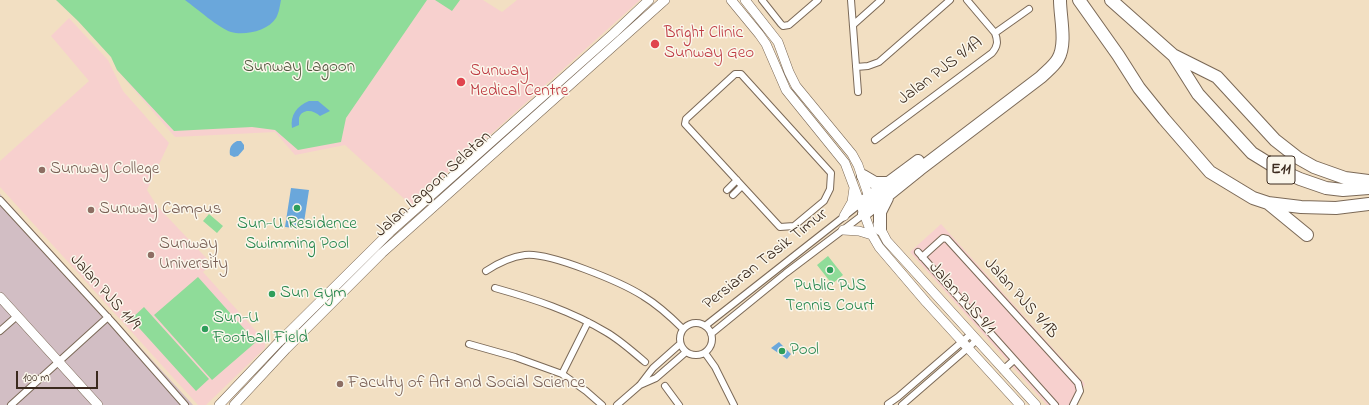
<!DOCTYPE html>
<style>
body{margin:0}
#map{position:relative;width:1369px;height:405px;overflow:hidden;background:#f2dfc2;font-family:"Indie Flower",sans-serif}
canvas{display:block}
.scale{position:absolute;left:16px;top:371px;width:82px;height:18px;box-sizing:border-box;border:2px solid #3b2a1e;border-top:0;padding-left:5px;font-size:12px;line-height:14px;white-space:nowrap;color:#3b2a1e;-webkit-text-stroke:3px #fbf7ec;paint-order:stroke}
</style>
<div id="map">
<canvas width="1369" height="405"></canvas>
<div class="scale">100 m</div>
</div>
<script>
const c = document.querySelector('canvas').getContext('2d');
c.lineJoin = 'round';
function paint(path, color) {
  c.fillStyle = color;
  c.fill(path, 'evenodd');
}
function stroke(path, color, width, dash) {
  c.strokeStyle = color;
  c.lineWidth = width;
  c.lineCap = dash ? 'butt' : 'round';
  c.setLineDash(dash || []);
  c.stroke(path);
}
function label(font, color, halo, rows, align = 'center') {
  c.font = font + ' "Indie Flower",sans-serif';
  c.lineWidth = 3;
  c.setLineDash([]);
  c.textBaseline = 'middle';
  c.strokeStyle = halo;
  c.fillStyle = color;
  for (const [text, x, y, turn = 0] of rows) {
    c.save();
    c.translate(x, y);
    c.rotate((+turn || 0) * Math.PI / 180);
    c.textAlign = isNaN(turn) ? turn : align;
    if (halo) c.strokeText(text, 0, 0);
    c.fillText(text, 0, 0);
    c.restore();
  }
}
const built = new Path2D(`
 M 56,0 L 483,0 L 502,12 L 517,0 L 640,0 L 500,126 L 411,205 L 345,145 L 295,155 L 275,132 L 175,137 L 117,70 L 111,57 L 78,21 Z
 M 69,18 L 108,60 L 123,91 L 169,143 L 147,190 L 157,206 L 212,264 L 203,272 L 265,341 L 265,348 L 206,405 L 198,405 L 0,187 L 0,161 L 89,81 L 51,36 Z
 M 941,224 L 1085,384 L 1075,405 L 1047,405 L 910,252 Z`);
const industrial = new Path2D(`
 M 0,194 L 193,405 L 0,405 Z`);
const green = new Path2D(`
 M 56,0 L 427,0 L 346,118 L 341,142 L 298,150 L 275,130 L 252,127 L 174,131 L 117,70 L 111,57 L 78,21 Z
 M 435,0 L 460,0 L 452,11 Z
 M 209,214 L 223,226 L 217,233 L 203,221 Z
 M 828,256 L 843,275 L 832,284 L 817,265 Z
 M 198,277 L 256,342 L 212,380 L 154,315 Z
 M 144,307 L 209,379 L 196,391 L 131,319 Z`);
const water = new Path2D(`
 M 185,0 L 281,0 C 280,5 279,13 276,18 C 268,31 244,36 231,32 C 220,29 196,8 185,0 Z
 M 309,101 L 318,101 L 330,111 L 320,116 C 314,110 302,108 299,118 C 299,121 299,123 299,125 L 292,128 C 290,115 297,106 309,101 Z
 M 237,141 L 241,141 L 244,145 L 244,149 L 238,156 L 234,157 L 230,155 C 229,148 231,144 237,141 Z
 M 291,188 L 309,190 L 303,229 L 285,227 Z
 M 779,342 L 791,354 L 787,359 L 771,348 Z`);
const street = new Path2D(`
 M 762,0 L 781,24 L 783,26 L 789,25 L 818,0
 M 851,0 L 858,92
 M 853,25 L 881,0
 M 995,33 L 1029,9
 M 856,67 L 868,66 L 879,62 L 950,0
 M 735,74 L 741,74 L 831,173 L 830,189 L 824,201 L 794,226 L 780,227 L 685,124 L 686,119 Z
 M 875,140 L 992,53 C 998,46 998,41 995,33 L 967,0
 M 727,190 L 737,180
 M 733,195 L 742,186
 M 0,200 L 113,323 L 185,405
 M 918,252 L 1055,405
 M 922,257 L 943,238 L 947,239 L 1078,383 L 1080,391 L 1073,405
 M 486,271 C 498,263 510,257 525,255 C 549,252 621,282 643,296 C 658,305 671,317 683,329
 M 495,288 C 534,299 571,311 606,332 C 620,340 633,352 645,362
 M680 339a16 16 0 1 1 32 0a16 16 0 1 1-32 0Z
 M 705,326 L 860,204
 M 0,331 L 17,316
 M 711,334 L 786,273 L 864,214
 M 469,344 L 515,357 L 562,374 L 586,391 L 602,405
 M 705,353 L 715,367 L 734,405
 M 1003,370 L 1014,360
 M 562,374 L 588,322
 M 640,385 L 656,378 L 686,352
 M 665,386 L 679,405
 M 888,404 L 898,397 L 971,334
 M 11,405 L 108,317
 M 617,405 L 640,385 L 653,368 L 680,344
 M 902,405 L 977,340`);
const secondary = new Path2D(`
 M 731,0 L 759,34 L 766,44 L 786,90 L 845,163 L 872,235 L 879,247 L 926,302 L 1020,405
 M 745,0 L 778,42 L 789,72 L 796,86 L 852,154 L 858,165 L 871,203
 M 844,216 L 852,202 L 854,188
 M 878,224 L 887,241 L 907,263 L 1036,405
 M 843,230 L 859,231 L 872,235
 M 0,297 L 98,405
 M 219,405 L 279,342 L 390,232 L 614,33 L 649,0
 M 234,405 L 286,349 L 382,253 L 665,0`);
const highway = new Path2D(`
 M 1079,0 L 1118,55 L 1139,88 L 1164,119 L 1210,172 L 1253,198 L 1268,203 L 1301,207 L 1336,208 L 1369,204
 M 1111,0 L 1173,55 L 1217,77 L 1275,140 L 1298,158 L 1314,167 L 1345,178 L 1369,181
 M 1174,56 L 1198,94 L 1252,153 L 1278,169 L 1300,179 L 1326,188 L 1343,190 L 1369,188
 M 863,176 L 875,183 L 889,183
 M 1268,203 L 1307,235
 M 860,204 L 918,161
 M 864,214 L 920,169 L 1041,77 C 1047,71 1054,66 1058,59 C 1067,44 1060,17 1060,0
 M 880,229 L 880,212 L 887,198`);
const markers = [
 [655,44,5,"#e0444e"],
 [461,82,5,"#e0444e"],
 [42,170,4,"#8d6e63"],
 [297,208,4,"#2e9e5b"],
 [91,210,4,"#8d6e63"],
 [151,255,4,"#8d6e63"],
 [830,270,4,"#2e9e5b"],
 [272,294,4,"#2e9e5b"],
 [205,329,4,"#2e9e5b"],
 [782,351,4,"#2e9e5b"],
 [340,384,4,"#8d6e63"]
];
const shields = [
 [1281,170,28]
];
const shieldNames = [
 ["E11",1281,170]
];
const healthNames = [
 ["Bright Clinic",664,34],
 ["Sunway Geo",664,54],
 ["Sunway",470,72],
 ["Medical Centre",470,92]
];
const parkNames = [
 ["Sunway Lagoon",299,68]
];
const streetNames = [
 ["Jalan PJS 9/1A",941,72,-37],
 ["Jalan Lagoon Selatan",434,185,-42],
 ["Persiaran Tasik Timur",766,260,-38],
 ["Jalan PJS 11/9",104,293,48],
 ["Jalan PJS 9/1",961,299,48],
 ["Jalan PJS 9/1B",1020,299,48]
];
const educationNames = [
 ["Sunway College",50,170],
 ["Sunway Campus",99,210],
 ["Sunway",159,245],
 ["University",159,265],
 ["Faculty of Art and Social Science",348,384]
];
const leisureNames = [
 ["Sun-U Residence",297,225,"center"],
 ["Swimming Pool",297,245,"center"],
 ["Public PJS",830,287,"center"],
 ["Tennis Court",830,307,"center"],
 ["Sun Gym",280,294],
 ["Sun-U",213,319],
 ["Football Field",213,339],
 ["Pool",790,351]
];
paint(built, '#f7d0ce');
paint(industrial, '#d2bec4');
paint(green, '#8fdc99');
paint(water, '#6aa7db');
stroke(street, '#7b6957', 8);
stroke(secondary, '#7b6957', 10);
stroke(highway, '#7b6957', 14);
stroke(street, '#fff', 6);
stroke(secondary, '#fff', 9);
stroke(highway, '#fff', 12);
for (const [x, y, r, color] of markers) {
  const dot = new Path2D();
  dot.arc(x, y, r, 0, 2 * Math.PI);
  c.fillStyle = color;
  c.fill(dot);
  stroke(dot, '#fbf7ec', 1.5);
}
for (const [x, y, w] of shields) {
  const box = new Path2D();
  box.roundRect(x - w / 2, y - 14, w, 28, 3);
  c.fillStyle = '#fbf7ec';
  c.fill(box);
  stroke(box, '#3b2a1e', 1);
}
label('bold 16px', '#3b2a1e', null, shieldNames);
label('17px', '#be3a42', '#fbf7ec', healthNames, 'left');
label('17px', '#50563d', '#fbf7ec', parkNames);
label('17px', '#3b2a1e', '#fbf7ec', streetNames);
label('17px', '#785e54', '#fbf7ec', educationNames, 'left');
label('17px', '#27864d', '#fbf7ec', leisureNames, 'left');
</script>
